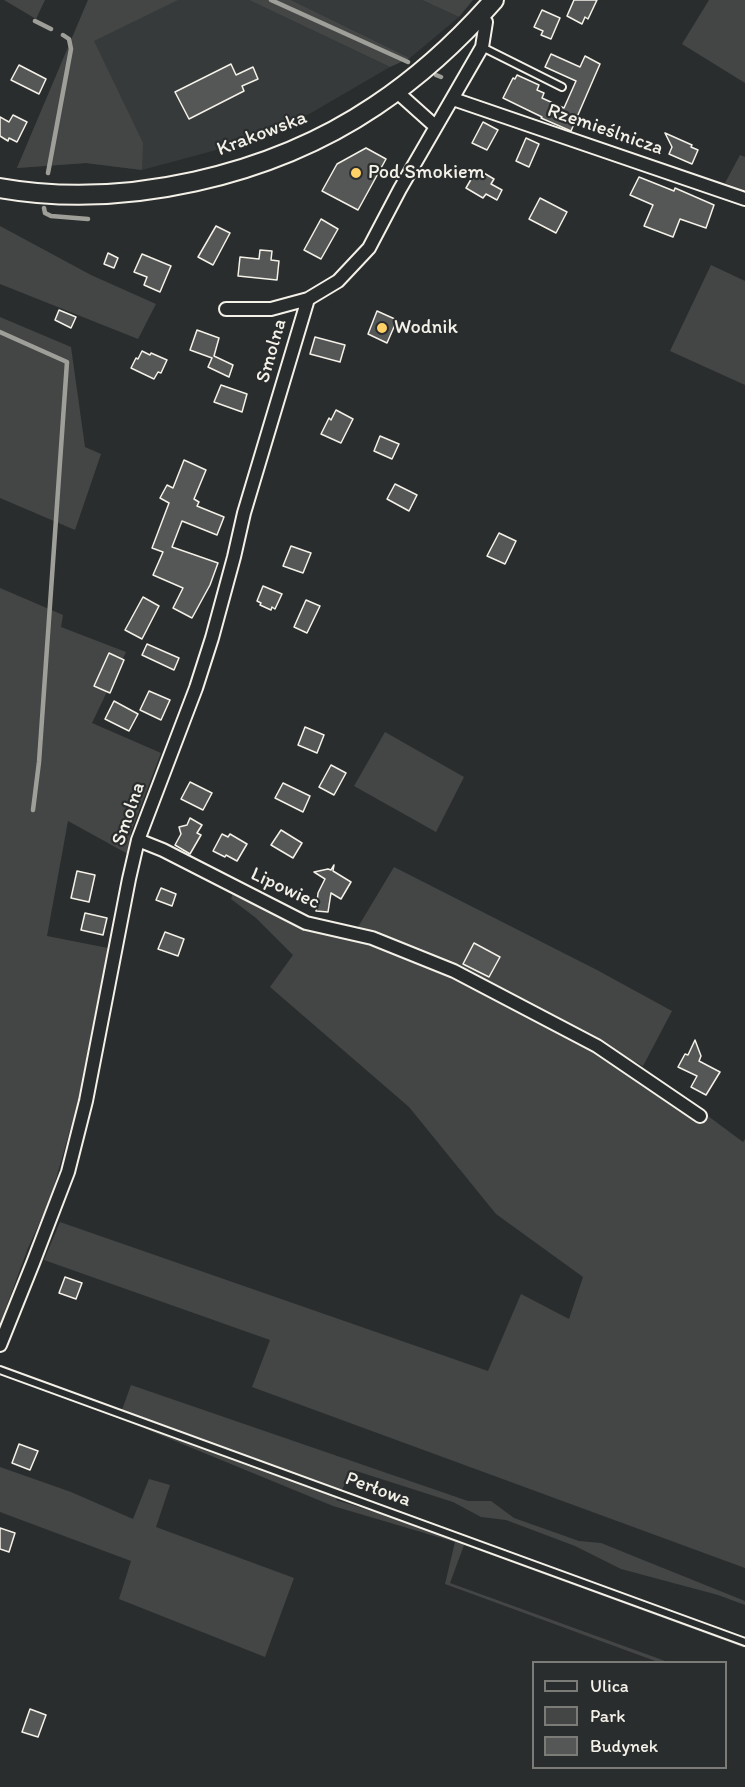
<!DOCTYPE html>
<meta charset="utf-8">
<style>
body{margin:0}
#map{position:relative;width:745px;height:1787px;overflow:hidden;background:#2a2d2e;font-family:Itim,sans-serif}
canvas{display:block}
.legend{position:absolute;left:532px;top:1661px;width:195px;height:108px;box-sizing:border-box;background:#2a2d2e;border:2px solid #7b7b78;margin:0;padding:8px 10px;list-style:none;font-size:18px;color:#f4f1e8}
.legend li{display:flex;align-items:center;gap:12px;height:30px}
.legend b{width:30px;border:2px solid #7b7b78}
</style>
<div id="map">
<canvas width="745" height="1787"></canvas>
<ul class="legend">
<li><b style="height:8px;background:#2a2d2e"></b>Ulica</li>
<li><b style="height:16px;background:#444645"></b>Park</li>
<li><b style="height:16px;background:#555756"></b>Budynek</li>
</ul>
</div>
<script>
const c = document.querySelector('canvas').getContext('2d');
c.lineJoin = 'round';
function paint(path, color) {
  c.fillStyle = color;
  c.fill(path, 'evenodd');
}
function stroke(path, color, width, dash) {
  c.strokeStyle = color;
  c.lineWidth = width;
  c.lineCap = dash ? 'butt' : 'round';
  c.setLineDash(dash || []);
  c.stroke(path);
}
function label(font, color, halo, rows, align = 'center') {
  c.font = font + ' Itim,sans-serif';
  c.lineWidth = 4.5;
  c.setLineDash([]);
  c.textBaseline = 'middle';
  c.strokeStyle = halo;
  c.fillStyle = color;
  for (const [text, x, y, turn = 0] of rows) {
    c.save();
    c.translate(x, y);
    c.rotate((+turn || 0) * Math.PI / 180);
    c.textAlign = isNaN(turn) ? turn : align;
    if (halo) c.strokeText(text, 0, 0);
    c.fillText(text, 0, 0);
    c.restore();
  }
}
const built = new Path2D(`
 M 88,0 L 249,0 L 390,67 L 311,113 L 257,139 L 142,170 L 86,163 L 17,168 Z
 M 291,0 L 422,0 L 459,17 L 410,58 Z`);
const green = new Path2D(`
 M 4,0 L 45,0 L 36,19 Z
 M 88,0 L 178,0 L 94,41 L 143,143 L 142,170 L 86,163 L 17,168 Z
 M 249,0 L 291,0 L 410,58 L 390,67 Z
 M 422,0 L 473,0 L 459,17 Z
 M 709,0 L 745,0 L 745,83 L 682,44 Z
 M 740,155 L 745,157 L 745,191 L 725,183 Z
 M 0,226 L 91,275 L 156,304 L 138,339 L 0,284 Z
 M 711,265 L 745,281 L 745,385 L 670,351 Z
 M 0,317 L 71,347 L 85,447 L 101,454 L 75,530 L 0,498 Z
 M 0,588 L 63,615 L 61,627 L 126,652 L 92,723 L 161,753 L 131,832 L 128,854 L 68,821 L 47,936 L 108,948 L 78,1102 L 50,1200 L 28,1248 L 0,1324 Z
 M 385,732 L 464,777 L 436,832 L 354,786 Z
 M 394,867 L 597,970 L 672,1011 L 643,1066 L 450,964 L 358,927 Z
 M 233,893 L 289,922 L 363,940 L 436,968 L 592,1050 L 701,1124 L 708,1116 L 743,1142 L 745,1139 L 745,1568 L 252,1387 L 270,1340 L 44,1260 L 60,1222 L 488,1371 L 521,1294 L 569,1319 L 583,1277 L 496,1214 L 409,1107 L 270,987 L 293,955 L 256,918 L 231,899 Z
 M 131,1385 L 468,1501 L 491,1501 L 514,1518 L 579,1541 L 601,1543 L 745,1601 L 745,1605 L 718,1595 L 621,1569 L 575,1546 L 506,1520 L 481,1517 L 453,1502 L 353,1470 L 336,1500 L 456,1537 L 630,1605 L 745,1646 L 745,1648 L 464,1545 L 450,1583 L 668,1662 L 658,1662 L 445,1584 L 455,1542 L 333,1506 L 119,1418 Z
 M 0,1467 L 71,1492 L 133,1519 L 149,1479 L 170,1485 L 156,1527 L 294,1578 L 265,1657 L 119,1599 L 131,1561 L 0,1512 Z`);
const stream = new Path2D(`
 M 271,0 L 408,62
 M 35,21 L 51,29
 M 436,75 L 441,77
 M 48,173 L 71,49 L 69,39 L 63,35
 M 44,208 L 45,213 L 51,216 L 88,219
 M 0,332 L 67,362 L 39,762 L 33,810`);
const building = new Path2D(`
 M 574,0 L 597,0 L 588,19 L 585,17 L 582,24 L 567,16 Z
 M 542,10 L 560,18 L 551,39 L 541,35 L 543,31 L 534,27 Z
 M 551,54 L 580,67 L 585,56 L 600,64 L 571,131 L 541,118 L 542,117 L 503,98 L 513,78 L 515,79 L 517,75 L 539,85 L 537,90 L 544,93 L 542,98 L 564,108 L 576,81 L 545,67 Z
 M 231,64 L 236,75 L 253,67 L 258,79 L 242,86 L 244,91 L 189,119 L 175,92 Z
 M 19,65 L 46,79 L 39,94 L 11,80 Z
 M 13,115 L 27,122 L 17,142 L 9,138 L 8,141 L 0,136 L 0,117 L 9,122 Z
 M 483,122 L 498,130 L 487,150 L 472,143 Z
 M 665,133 L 692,145 L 691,147 L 698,150 L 692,164 L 669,154 L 672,147 Z
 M 526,138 L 539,144 L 529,167 L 516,161 Z
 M 366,148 L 386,159 L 358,210 L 322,191 L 337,164 Z
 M 477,169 L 494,179 L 491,184 L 502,190 L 497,200 L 486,194 L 483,198 L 466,188 Z
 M 639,177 L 674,191 L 675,188 L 714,205 L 706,228 L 680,219 L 673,237 L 644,226 L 653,205 L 630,195 Z
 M 540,198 L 567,212 L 556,233 L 529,219 Z
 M 321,219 L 338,229 L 321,259 L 304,250 Z
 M 216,226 L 230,233 L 213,265 L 198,257 Z
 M 260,250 L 272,251 L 271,260 L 279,261 L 277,280 L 238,276 L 240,257 L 259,259 Z
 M 108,253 L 118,258 L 114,268 L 104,264 Z
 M 142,254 L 171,266 L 160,292 L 144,285 L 147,277 L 134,272 Z
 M 59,310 L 76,317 L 71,328 L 55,320 Z
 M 377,311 L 397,320 L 387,343 L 368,334 Z
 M 197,330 L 219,338 L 214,356 L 233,365 L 229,377 L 208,367 L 212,358 L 190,350 Z
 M 315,337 L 345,345 L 340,362 L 310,354 Z
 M 142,351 L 150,355 L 151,353 L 167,360 L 161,373 L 158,372 L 154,379 L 131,368 L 136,358 L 138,359 Z
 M 221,385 L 247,394 L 242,412 L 214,402 Z
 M 336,410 L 353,419 L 341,443 L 321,434 L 329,418 L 331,420 Z
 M 380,436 L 399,444 L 392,459 L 374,451 Z
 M 184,460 L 206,470 L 194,499 L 199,502 L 197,506 L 224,517 L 217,535 L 182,521 L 172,547 L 218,563 L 210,585 L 192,618 L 173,608 L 183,588 L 153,575 L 163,552 L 152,548 L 169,503 L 160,498 L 167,485 L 173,488 Z
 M 395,484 L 417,495 L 409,511 L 387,499 Z
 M 499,533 L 516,541 L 505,564 L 487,556 Z
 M 291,546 L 311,553 L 303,573 L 283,566 Z
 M 263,586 L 282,594 L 275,609 L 272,607 L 271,610 L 260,605 L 261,603 L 257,601 Z
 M 143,597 L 159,606 L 142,639 L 125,630 Z
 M 306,600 L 320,606 L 307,633 L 294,627 Z
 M 147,644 L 179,658 L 174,670 L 142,655 Z
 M 109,653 L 124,660 L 110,693 L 94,686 Z
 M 149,691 L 170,700 L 161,720 L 140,710 Z
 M 114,701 L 138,714 L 129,731 L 105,719 Z
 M 305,727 L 324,735 L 317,753 L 298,745 Z
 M 331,765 L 346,773 L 334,795 L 319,787 Z
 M 190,782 L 212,793 L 203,810 L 181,799 Z
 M 283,783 L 310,796 L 303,812 L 275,798 Z
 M 190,818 L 202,825 L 197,833 L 201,835 L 190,854 L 175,845 L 181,834 L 179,827 L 187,825 Z
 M 281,830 L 302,843 L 293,858 L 271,845 Z
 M 222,834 L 228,837 L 230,834 L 247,844 L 237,861 L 226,855 L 225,857 L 213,851 Z
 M 334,865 L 333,871 L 351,882 L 341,899 L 331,893 L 328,912 L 316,911 L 318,893 L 325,879 L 314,872 L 328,869 L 331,870 Z
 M 77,871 L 95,875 L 89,902 L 71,898 Z
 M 161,888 L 176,894 L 172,906 L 156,900 Z
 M 85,913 L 107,918 L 103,935 L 81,930 Z
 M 165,932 L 184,939 L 178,956 L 158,949 Z
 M 474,943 L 500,957 L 489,977 L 463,964 Z
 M 695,1040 L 701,1056 L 699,1061 L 720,1072 L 706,1095 L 691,1087 L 697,1076 L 678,1067 L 685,1054 L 688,1055 Z
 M 65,1277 L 82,1283 L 76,1299 L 59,1293 Z
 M 19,1444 L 38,1451 L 30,1470 L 12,1463 Z
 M 0,1528 L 15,1533 L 9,1552 L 0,1549 Z
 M 30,1709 L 46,1715 L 38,1737 L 22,1732 Z`);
const service = new Path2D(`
 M 482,47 L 562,87
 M 0,1370 L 745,1642`);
const minor = new Path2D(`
 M 396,91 L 435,126
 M 453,99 L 745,199
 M 226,309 L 271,309 L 308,299 L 338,281 L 369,248 L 400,189 L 482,47 L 486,22 L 480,16
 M 138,840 L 163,850 L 306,923 L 372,938 L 454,971 L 597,1046 L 700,1116
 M 0,1345 L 33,1263 L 68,1172 L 86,1101 L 129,879 L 138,840 L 196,688 L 212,638 L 234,557 L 244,513 L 308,299`);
const secondary = new Path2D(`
 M 0,188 C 124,210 271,176 375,106 C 420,76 459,40 494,0`);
const markers = [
 [356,173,6,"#ffd166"],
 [382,328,6,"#ffd166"]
];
const streetNames = [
 ["Rzemieślnicza",605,130,19],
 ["Krakowska",262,134,-21],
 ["Smolna",272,351,-74],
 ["Smolna",129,814,-71],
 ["Lipowiec",285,889,25],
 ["Perłowa",378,1490,20]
];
const poiNames = [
 ["Pod Smokiem",368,173],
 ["Wodnik",394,328]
];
paint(built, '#373a3a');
paint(green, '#444645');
stroke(stream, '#9f9f9a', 4.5);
paint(building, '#555756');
stroke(building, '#f4f1e8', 1.5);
stroke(service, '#f4f1e8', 10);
stroke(minor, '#f4f1e8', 16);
stroke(secondary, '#f4f1e8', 22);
stroke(service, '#2a2d2e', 6);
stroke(minor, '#2a2d2e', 12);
stroke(secondary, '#2a2d2e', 18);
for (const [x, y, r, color] of markers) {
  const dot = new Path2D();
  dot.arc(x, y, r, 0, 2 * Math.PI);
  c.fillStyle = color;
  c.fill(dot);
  stroke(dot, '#2a2d2e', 2);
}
label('20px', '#f4f1e8', '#2a2d2e', streetNames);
label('20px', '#f4f1e8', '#2a2d2e', poiNames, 'left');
</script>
